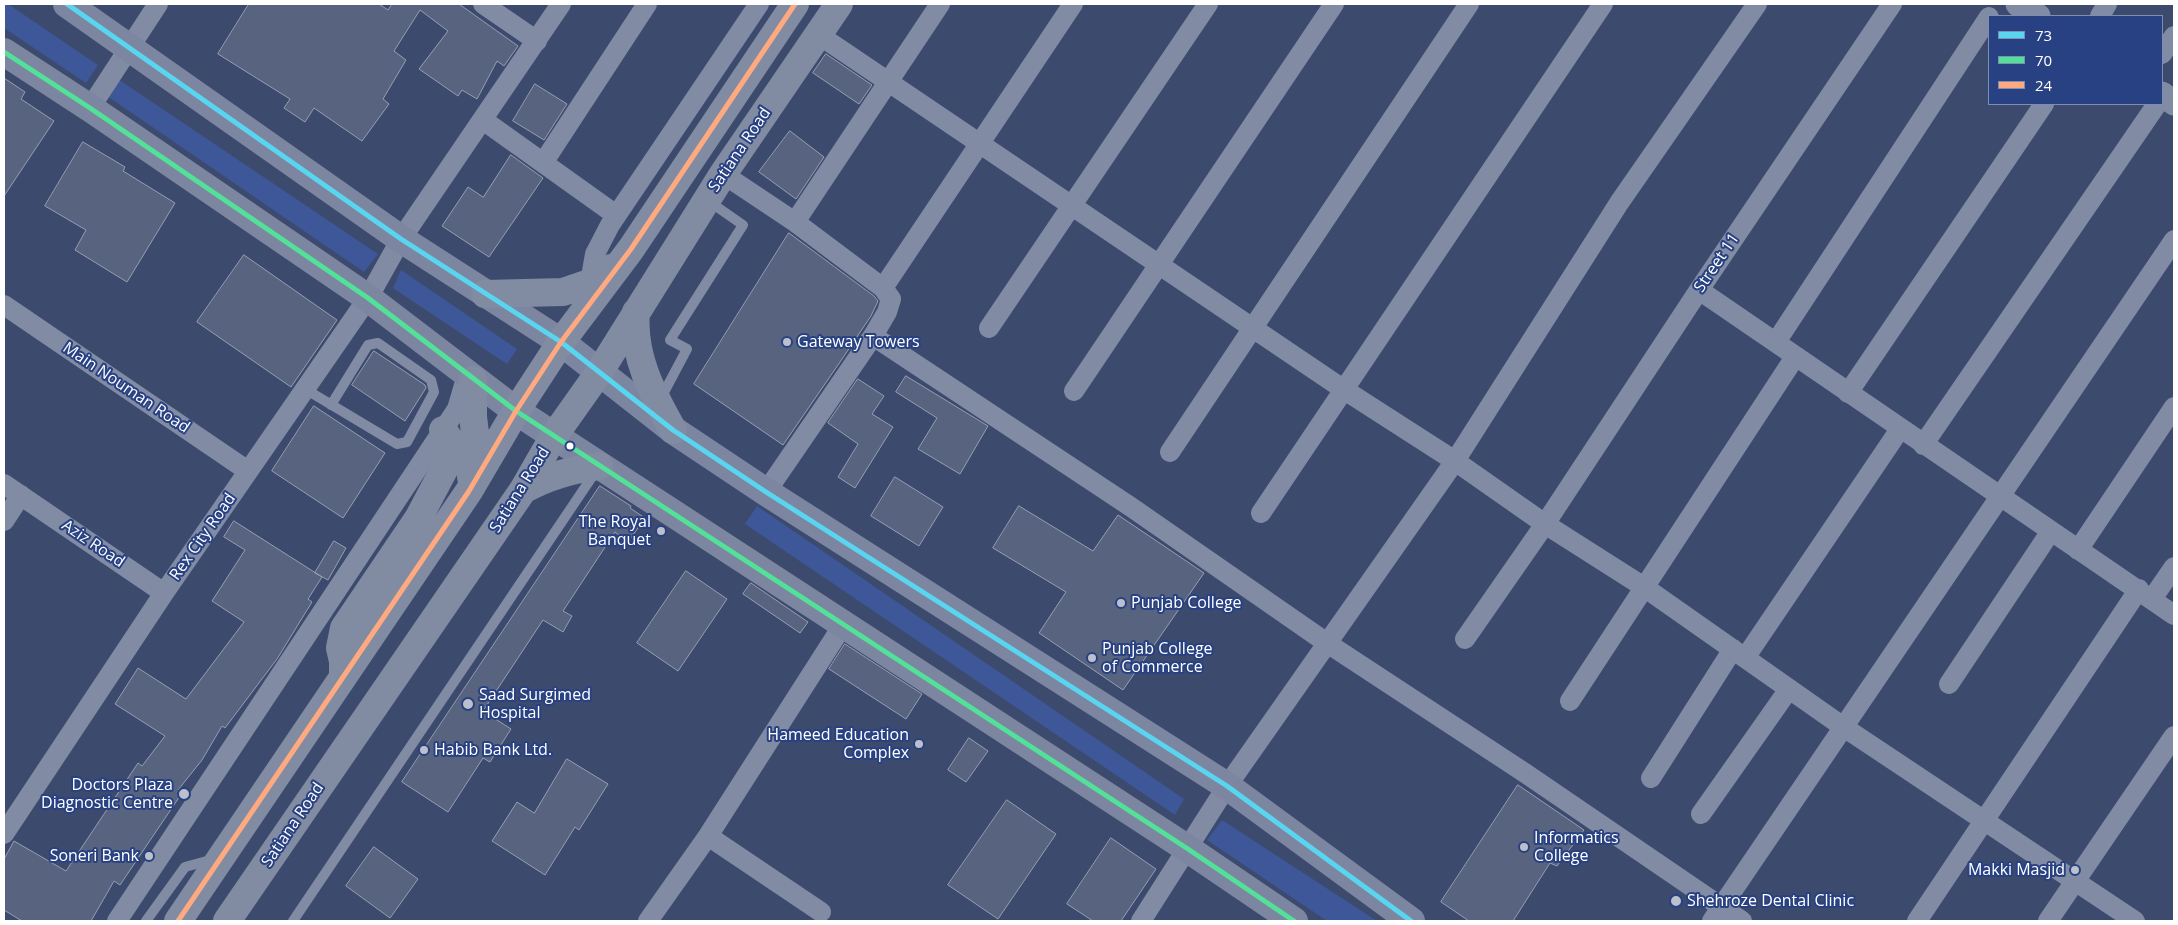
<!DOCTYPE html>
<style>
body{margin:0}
#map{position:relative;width:2178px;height:925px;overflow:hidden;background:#3c4a6e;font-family:"Open Sans",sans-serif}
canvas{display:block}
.frame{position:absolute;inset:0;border:5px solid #fff;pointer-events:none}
.legend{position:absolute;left:1988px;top:15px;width:175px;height:90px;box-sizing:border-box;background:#284182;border:1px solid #7e8db4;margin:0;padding:6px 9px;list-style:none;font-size:15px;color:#fff}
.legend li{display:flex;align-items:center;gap:10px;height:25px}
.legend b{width:25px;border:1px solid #7e8db4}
</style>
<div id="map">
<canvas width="2178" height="925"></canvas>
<div class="frame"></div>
<ul class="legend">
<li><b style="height:6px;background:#5ad5f0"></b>73</li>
<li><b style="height:6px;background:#53e098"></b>70</li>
<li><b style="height:6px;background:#ffa980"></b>24</li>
</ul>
</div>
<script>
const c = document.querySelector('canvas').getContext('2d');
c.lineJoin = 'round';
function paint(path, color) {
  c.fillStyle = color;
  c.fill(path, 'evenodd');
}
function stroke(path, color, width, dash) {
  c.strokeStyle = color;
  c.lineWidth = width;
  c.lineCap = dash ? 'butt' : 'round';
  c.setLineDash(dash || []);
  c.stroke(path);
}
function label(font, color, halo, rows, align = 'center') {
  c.font = font + ' "Open Sans",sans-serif';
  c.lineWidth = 4;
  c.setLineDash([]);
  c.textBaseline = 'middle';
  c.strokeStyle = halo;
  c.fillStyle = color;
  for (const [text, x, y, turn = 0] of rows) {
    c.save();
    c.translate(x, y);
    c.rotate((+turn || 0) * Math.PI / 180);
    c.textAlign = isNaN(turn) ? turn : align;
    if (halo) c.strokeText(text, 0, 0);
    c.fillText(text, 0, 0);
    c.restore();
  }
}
const green = new Path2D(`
 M 4,4 L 8,4 L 98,65 L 86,83 L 4,28 Z
 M 118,79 L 378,254 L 364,272 L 107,96 Z
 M 401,270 L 517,349 L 507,364 L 393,288 Z
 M 757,506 L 1184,799 L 1175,815 L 745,524 Z
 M 1222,820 L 1377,921 L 1327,921 L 1207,840 Z`);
const building = new Path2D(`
 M 249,4 L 379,4 L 388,10 L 392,4 L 459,4 L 518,46 L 504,66 L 497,61 L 477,99 L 462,90 L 458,96 L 419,69 L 448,31 L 420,10 L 394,51 L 406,60 L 383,99 L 389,104 L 362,141 L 314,108 L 305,122 L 284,108 L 290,99 L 218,54 Z
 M 826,54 L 872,85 L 859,104 L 813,73 Z
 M 4,78 L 25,92 L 21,99 L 54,121 L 4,196 Z
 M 535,84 L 567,104 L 544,140 L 513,121 Z
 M 790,131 L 824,157 L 796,199 L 759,172 Z
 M 83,142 L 125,167 L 123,171 L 175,203 L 127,282 L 75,250 L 86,230 L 45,206 Z
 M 511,155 L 543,178 L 489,257 L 442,226 L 468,187 L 483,197 Z
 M 789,233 L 874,296 L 878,301 L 871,316 L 838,365 L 783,445 L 694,384 Z
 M 244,255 L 337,320 L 291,387 L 197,322 Z
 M 374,351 L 425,385 L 426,388 L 405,421 L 352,385 Z
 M 906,376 L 988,426 L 960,474 L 918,449 L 937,418 L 896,392 Z
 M 858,379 L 884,396 L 872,414 L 893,427 L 855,488 L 838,477 L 858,444 L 828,423 Z
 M 314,406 L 385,453 L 343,518 L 272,471 Z
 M 895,477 L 943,507 L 919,546 L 871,516 Z
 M 600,486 L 631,506 L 630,508 L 645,518 L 628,542 L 615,532 L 563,611 L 572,616 L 563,632 L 543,620 L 483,711 L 511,729 L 490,762 L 483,758 L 448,812 L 402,782 Z
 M 1019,506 L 1093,551 L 1118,515 L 1204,573 L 1123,690 L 1039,633 L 1066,592 L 993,548 Z
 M 234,521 L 322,577 L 308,599 L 312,602 L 277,659 L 225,728 L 222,726 L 202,760 L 178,790 L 182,793 L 120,885 L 114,881 L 91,921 L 22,921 L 4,910 L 4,859 L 14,841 L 66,871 L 138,763 L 142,766 L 165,736 L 115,704 L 138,668 L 186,699 L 244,622 L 212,601 L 245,550 L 224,537 Z
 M 334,541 L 346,548 L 328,580 L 315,573 Z
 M 686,571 L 727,599 L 678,671 L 637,643 Z
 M 751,583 L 808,622 L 800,633 L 743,594 Z
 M 845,644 L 922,694 L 906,719 L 829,669 Z
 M 969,738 L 988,751 L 966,782 L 948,770 Z
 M 567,759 L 608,784 L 579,830 L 575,827 L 545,875 L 492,841 L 517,802 L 534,813 Z
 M 1518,785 L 1584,830 L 1557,866 L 1550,863 L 1513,921 L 1469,921 L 1441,902 Z
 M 1007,800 L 1056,834 L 998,919 L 948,885 Z
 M 1111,838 L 1156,869 L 1121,921 L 1093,921 L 1067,904 Z
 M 374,847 L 418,879 L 390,918 L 346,886 Z`);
const service = new Path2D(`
 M 305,389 L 397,444 L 407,442 L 434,392 L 431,380 L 378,343 L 368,345 L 331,405
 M 661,398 L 687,349 L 670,340 L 743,225 L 707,200
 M 146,921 L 185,867 L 214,859
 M 293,921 L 596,471`);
const minor = new Path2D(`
 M 483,4 L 537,41
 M 2100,16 L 2107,4
 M 819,35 L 1343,389 L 1455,461 L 1545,524 L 1644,587 L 1842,726 L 2135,921
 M 2162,54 L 2174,36
 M 90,108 L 158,4
 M 483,120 L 616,215
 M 543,163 L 647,4
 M 723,174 L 795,222 L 883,288 L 891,299 L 887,312 L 873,336 L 766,492
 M 795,222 L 940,4
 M 590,283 L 595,254 L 610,225 L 759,4
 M 883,288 L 1073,4
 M 1699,290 L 2174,615
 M 4,305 L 248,471
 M 989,328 L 1208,4
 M 873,336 L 1131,507 L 1327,643 L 1525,773 L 1742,921
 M 1776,342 L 1989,17
 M 1074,391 L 1334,4
 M 1848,393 L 2044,104
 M 1923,445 L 2157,104
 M 1170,452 L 1469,4
 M 4,484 L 164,593
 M 1261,513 L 1603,4
 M 4,521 L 21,495
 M 2078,550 L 2174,407
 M 2152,599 L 2174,567
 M 1465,639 L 1545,524 L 1699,290 L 1892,4
 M 1745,658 L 1900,429
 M 1949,684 L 2051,531
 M 1570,701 L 1795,357
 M 1651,778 L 1733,649
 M 1701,814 L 1789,689
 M 4,834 L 164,593 L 368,298 L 401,239 L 561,4
 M 708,836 L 821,912
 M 117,921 L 457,409 L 467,375
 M 648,921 L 708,836 L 843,625
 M 1141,921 L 1227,786 L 1455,461 L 1619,203 L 1757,4
 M 1712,921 C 1865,693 2021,467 2174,240
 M 1917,921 L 2139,589
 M 2048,921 L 2174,736`);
const tertiary = new Path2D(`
 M 2018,4 L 2038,16
 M 2162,94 L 2174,103`);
const secondary = new Path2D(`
 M 67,4 L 401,239 L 561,342 L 673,430 L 766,492 L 1227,786 L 1411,921
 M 4,52 L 90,108 L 368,298 L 516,411 L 1188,849 L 1294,921`);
const primary = new Path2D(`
 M 485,294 L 563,292 L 598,280 L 611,268
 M 636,312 C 632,355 652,393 673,430
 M 471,477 L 477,449 L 473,417 L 473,380
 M 523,490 C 548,476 571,470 599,466
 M 343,677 L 343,661 L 340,648 L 344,628 L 419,517 L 447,464 L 450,440 L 443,430
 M 178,921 L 469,491 L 516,411 L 561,342 L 631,249 L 795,4
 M 227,921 L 523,490 L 554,436 L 600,371 L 723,174 L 839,4`);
const bus1 = new Path2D(`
 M 67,4 L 401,239 L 561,342 L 673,430 L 766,492 L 1227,786 L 1411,921`);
const bus2 = new Path2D(`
 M 4,52 L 90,108 L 368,298 L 516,411 L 1188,849 L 1294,921`);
const bus3 = new Path2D(`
 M 178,921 L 469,491 L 516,411 L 561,342 L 631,249 L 795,4`);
const markers = [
 [787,342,5,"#bbc0cc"],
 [570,446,4.5,"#fff"],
 [661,531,5,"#bbc0cc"],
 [1121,603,5,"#bbc0cc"],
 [1092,658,5,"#bbc0cc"],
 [468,704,6,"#bbc0cc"],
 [919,744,5,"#bbc0cc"],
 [424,750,5,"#bbc0cc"],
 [184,794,6,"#bbc0cc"],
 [1524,847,5,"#bbc0cc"],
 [149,856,5,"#bbc0cc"],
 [2075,870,5,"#bbc0cc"],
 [1676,901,6,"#bbc0cc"]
];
const streetNames = [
 ["Satiana Road",740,150,-56],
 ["Street 11",1717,263,-56],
 ["Main Nouman Road",126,388,34],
 ["Satiana Road",520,490,-58],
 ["Rex City Road",203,537,-55],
 ["Aziz Road",93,544,34],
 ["Satiana Road",293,825,-56]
];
const poiNames = [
 ["Gateway Towers",797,342],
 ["The Royal",651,522,"right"],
 ["Banquet",651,540,"right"],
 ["Punjab College",1131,603],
 ["Punjab College",1102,649],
 ["of Commerce",1102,667],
 ["Saad Surgimed",479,695],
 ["Hospital",479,713],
 ["Hameed Education",909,735,"right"],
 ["Complex",909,753,"right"],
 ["Habib Bank Ltd.",434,750],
 ["Doctors Plaza",173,785,"right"],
 ["Diagnostic Centre",173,803,"right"],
 ["Informatics",1534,838],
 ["College",1534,856],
 ["Soneri Bank",139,856,"right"],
 ["Makki Masjid",2065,870,"right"],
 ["Shehroze Dental Clinic",1687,901]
];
paint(green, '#3d5798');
paint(building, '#586380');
stroke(building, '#969eb2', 1);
stroke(service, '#828ba4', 10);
stroke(minor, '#828ba4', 20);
stroke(tertiary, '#828ba4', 25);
stroke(secondary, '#7d86a0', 28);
stroke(primary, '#818ba1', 28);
stroke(bus1, '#5ad5f0', 5);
stroke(bus2, '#53e098', 5);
stroke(bus3, '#ffa980', 5);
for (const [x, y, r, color] of markers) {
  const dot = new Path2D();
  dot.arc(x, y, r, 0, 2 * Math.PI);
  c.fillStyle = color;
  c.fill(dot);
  stroke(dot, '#284182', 2);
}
label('16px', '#fff', '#284182', streetNames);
label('16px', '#fff', '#284182', poiNames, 'left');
</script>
